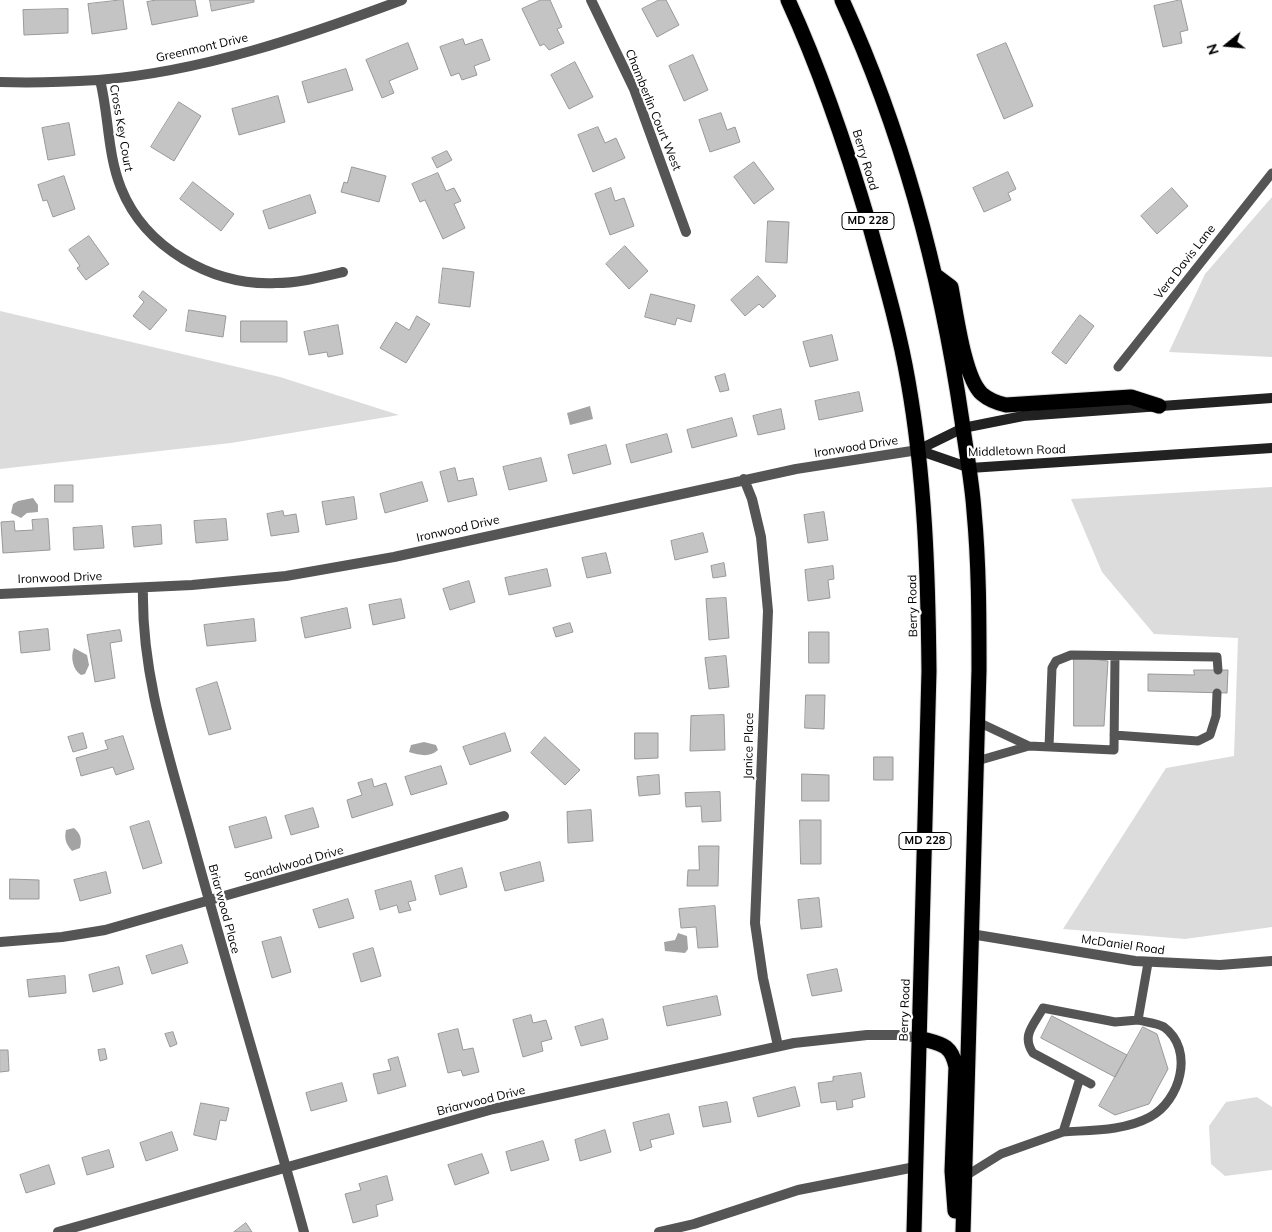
<!DOCTYPE html>
<style>
body{margin:0}
#map{position:relative;width:1272px;height:1232px;overflow:hidden;background:#fff;font-family:Mulish,sans-serif}
canvas{display:block}
.north{position:absolute;left:1202px;top:20px;width:50px;height:50px;-webkit-text-stroke:4px #fff;paint-order:stroke;rotate:253deg;font-size:14px;font-weight:700;line-height:20px;text-align:center;color:#000}
.north::after{content:'';display:block;margin:auto;width:18px;height:22px;background:#000;clip-path:polygon(50% 0,100% 100%,50% 72%,0 100%)}
</style>
<div id="map">
<canvas width="1272" height="1232"></canvas>
<div class="north">N</div>
</div>
<script>
const c = document.querySelector('canvas').getContext('2d');
c.lineJoin = 'round';
function paint(path, color) {
  c.fillStyle = color;
  c.fill(path, 'evenodd');
}
function stroke(path, color, width, dash) {
  c.strokeStyle = color;
  c.lineWidth = width;
  c.lineCap = dash ? 'butt' : 'round';
  c.setLineDash(dash || []);
  c.stroke(path);
}
function label(font, color, halo, rows, align = 'center') {
  c.font = font + ' Mulish,sans-serif';
  c.lineWidth = 4.5;
  c.setLineDash([]);
  c.textBaseline = 'middle';
  c.strokeStyle = halo;
  c.fillStyle = color;
  for (const [text, x, y, turn = 0] of rows) {
    c.save();
    c.translate(x, y);
    c.rotate((+turn || 0) * Math.PI / 180);
    c.textAlign = isNaN(turn) ? turn : align;
    if (halo) c.strokeText(text, 0, 0);
    c.fillText(text, 0, 0);
    c.restore();
  }
}
const green = new Path2D(`
 M 1272,197 L 1272,357 L 1169,352 L 1205,274 Z
 M 0,311 L 280,377 L 399,415 L 231,443 L 0,469 Z
 M 1272,487 L 1272,927 L 1185,939 L 1063,929 L 1166,768 L 1234,756 L 1238,638 L 1154,634 L 1102,572 L 1071,499 Z
 M 1257,1097 L 1272,1107 L 1272,1170 L 1225,1176 L 1211,1164 L 1209,1126 L 1226,1102 Z`);
const water = new Path2D(`
 M 590,406 L 593,419 L 570,425 L 567,413 Z
 M 33,498 L 38,505 L 38,512 L 27,513 L 21,518 L 11,513 L 13,504 L 18,501 Z
 M 74,648 L 87,655 L 89,665 L 85,674 L 81,675 C 73,670 70,657 74,648 Z
 M 424,742 L 436,745 L 438,750 C 429,758 420,755 409,752 L 411,745 Z
 M 74,828 C 81,834 82,840 80,848 L 72,851 C 66,844 64,839 66,830 Z
 M 678,933 L 687,936 L 688,949 L 685,953 L 665,951 L 664,942 L 675,940 Z`);
const building = new Path2D(`
 M 123,0 L 127,29 L 92,34 L 88,4 Z
 M 157,0 L 195,0 L 198,16 L 152,25 L 147,2 Z
 M 210,0 L 254,0 L 254,2 L 212,11 Z
 M 541,0 L 550,0 L 562,27 L 557,29 L 564,43 L 549,50 L 544,44 L 540,46 L 522,9 Z
 M 659,0 L 666,0 L 679,25 L 657,37 L 642,9 Z
 M 1181,0 L 1188,30 L 1180,32 L 1182,43 L 1163,47 L 1154,6 Z
 M 68,9 L 68,33 L 24,35 L 23,10 Z
 M 463,39 L 465,45 L 482,39 L 490,60 L 474,66 L 477,75 L 462,80 L 459,73 L 451,76 L 440,47 Z
 M 408,43 L 418,69 L 389,81 L 394,93 L 382,98 L 366,60 Z
 M 1006,43 L 1033,106 L 1004,119 L 977,55 Z
 M 693,55 L 708,90 L 684,101 L 669,66 Z
 M 575,62 L 593,97 L 569,109 L 551,75 Z
 M 346,69 L 353,90 L 308,103 L 302,82 Z
 M 278,96 L 285,122 L 239,135 L 232,109 Z
 M 179,102 L 201,116 L 174,161 L 151,147 Z
 M 721,113 L 727,130 L 735,127 L 740,142 L 710,152 L 699,120 Z
 M 69,123 L 75,155 L 48,160 L 42,128 Z
 M 598,127 L 605,143 L 616,138 L 625,158 L 593,172 L 578,135 Z
 M 447,151 L 452,160 L 437,168 L 432,158 Z
 M 754,162 L 774,189 L 754,204 L 734,177 Z
 M 352,167 L 386,176 L 379,202 L 341,192 L 344,182 L 347,183 Z
 M 1008,172 L 1016,189 L 1008,193 L 1011,200 L 984,212 L 973,188 Z
 M 438,173 L 446,191 L 454,188 L 461,201 L 454,204 L 465,228 L 443,239 L 425,200 L 420,202 L 412,184 Z
 M 64,176 L 75,209 L 53,217 L 47,200 L 43,201 L 38,185 Z
 M 193,182 L 234,214 L 221,231 L 180,199 Z
 M 611,188 L 615,201 L 624,198 L 634,226 L 610,235 L 595,194 Z
 M 1172,188 L 1188,206 L 1157,234 L 1141,216 Z
 M 310,195 L 316,213 L 269,229 L 263,211 Z
 M 768,221 L 789,222 L 787,263 L 766,262 Z
 M 89,236 L 109,264 L 86,280 L 77,268 L 80,266 L 69,250 Z
 M 625,246 L 648,271 L 629,289 L 606,264 Z
 M 443,268 L 474,272 L 470,307 L 439,303 Z
 M 758,276 L 776,296 L 763,308 L 759,304 L 745,316 L 731,300 Z
 M 143,291 L 167,310 L 150,330 L 133,316 L 144,302 L 139,297 Z
 M 651,294 L 695,305 L 691,322 L 677,318 L 675,325 L 645,317 Z
 M 189,310 L 226,316 L 223,337 L 186,331 Z
 M 1080,315 L 1094,326 L 1066,364 L 1052,353 Z
 M 417,316 L 430,324 L 406,363 L 380,348 L 396,322 L 409,330 Z
 M 241,321 L 287,321 L 287,342 L 241,342 Z
 M 338,325 L 343,354 L 328,357 L 327,352 L 309,355 L 304,332 Z
 M 832,335 L 838,360 L 810,367 L 803,342 Z
 M 725,374 L 729,390 L 720,392 L 715,377 Z
 M 859,392 L 863,411 L 819,420 L 815,401 Z
 M 781,409 L 785,429 L 758,435 L 753,416 Z
 M 732,418 L 737,436 L 692,448 L 687,430 Z
 M 667,434 L 672,452 L 631,463 L 626,445 Z
 M 606,445 L 611,464 L 573,474 L 568,455 Z
 M 541,458 L 547,481 L 509,490 L 503,467 Z
 M 455,468 L 458,481 L 473,478 L 477,495 L 448,502 L 440,472 Z
 M 422,482 L 428,501 L 385,513 L 380,494 Z
 M 55,485 L 73,485 L 73,502 L 55,502 Z
 M 354,497 L 357,519 L 326,525 L 322,502 Z
 M 283,511 L 284,516 L 296,514 L 299,532 L 271,536 L 267,514 Z
 M 824,512 L 828,540 L 808,543 L 804,515 Z
 M 48,519 L 50,550 L 3,553 L 1,522 L 14,521 L 15,531 L 33,530 L 32,520 Z
 M 226,519 L 228,540 L 196,543 L 194,521 Z
 M 161,525 L 162,544 L 134,547 L 132,527 Z
 M 102,526 L 104,548 L 74,550 L 73,528 Z
 M 703,533 L 708,552 L 675,560 L 671,541 Z
 M 606,553 L 611,573 L 587,578 L 582,558 Z
 M 724,563 L 726,576 L 713,578 L 711,566 Z
 M 833,566 L 834,579 L 828,580 L 830,598 L 808,601 L 805,570 Z
 M 547,569 L 551,586 L 509,595 L 505,578 Z
 M 469,581 L 475,602 L 450,610 L 443,589 Z
 M 726,598 L 729,638 L 709,640 L 706,599 Z
 M 401,599 L 405,618 L 373,625 L 369,605 Z
 M 347,608 L 351,628 L 305,638 L 301,618 Z
 M 254,619 L 256,641 L 207,646 L 204,625 Z
 M 570,623 L 573,632 L 556,637 L 553,628 Z
 M 48,629 L 50,650 L 21,653 L 19,632 Z
 M 120,630 L 122,641 L 110,643 L 115,678 L 95,682 L 87,635 Z
 M 809,632 L 829,632 L 829,663 L 809,663 Z
 M 726,656 L 729,687 L 709,689 L 705,658 Z
 M 1074,657 L 1108,661 L 1104,726 L 1074,726 Z
 M 1194,670 L 1228,670 L 1227,693 L 1148,691 L 1148,674 L 1194,675 Z
 M 217,682 L 231,729 L 209,735 L 196,689 Z
 M 806,695 L 825,695 L 824,729 L 805,728 Z
 M 724,715 L 725,750 L 690,751 L 691,716 Z
 M 83,733 L 87,748 L 73,752 L 68,737 Z
 M 505,733 L 511,751 L 470,765 L 463,747 Z
 M 635,733 L 658,733 L 658,758 L 635,759 Z
 M 123,736 L 134,769 L 116,775 L 113,767 L 81,776 L 76,758 L 108,749 L 105,741 Z
 M 545,737 L 580,770 L 565,785 L 531,753 Z
 M 874,757 L 893,757 L 893,780 L 874,780 Z
 M 441,766 L 447,784 L 411,795 L 405,777 Z
 M 802,774 L 829,775 L 829,801 L 802,801 Z
 M 659,775 L 660,794 L 639,796 L 637,777 Z
 M 372,779 L 374,787 L 386,783 L 393,805 L 352,818 L 347,800 L 362,795 L 358,783 Z
 M 720,792 L 721,821 L 702,822 L 701,806 L 686,807 L 685,793 Z
 M 313,808 L 319,827 L 291,835 L 285,816 Z
 M 591,810 L 593,841 L 568,843 L 567,812 Z
 M 266,817 L 272,838 L 235,848 L 229,827 Z
 M 800,820 L 821,820 L 821,864 L 801,864 Z
 M 149,821 L 162,863 L 143,869 L 130,827 Z
 M 699,846 L 719,846 L 718,886 L 687,886 L 688,870 L 699,870 Z
 M 540,862 L 544,881 L 505,891 L 500,873 Z
 M 462,868 L 467,887 L 440,895 L 435,876 Z
 M 106,872 L 111,893 L 80,901 L 74,880 Z
 M 10,879 L 39,880 L 39,899 L 10,899 Z
 M 411,881 L 416,900 L 408,902 L 411,910 L 399,913 L 397,905 L 380,910 L 375,891 Z
 M 819,898 L 822,927 L 801,929 L 798,900 Z
 M 348,899 L 354,918 L 319,928 L 313,910 Z
 M 715,906 L 718,947 L 698,948 L 696,927 L 681,928 L 679,909 Z
 M 281,937 L 291,972 L 272,978 L 262,942 Z
 M 182,945 L 188,963 L 152,974 L 146,956 Z
 M 373,948 L 381,976 L 361,982 L 353,954 Z
 M 119,967 L 123,984 L 93,992 L 89,975 Z
 M 837,969 L 842,991 L 812,996 L 807,975 Z
 M 65,976 L 66,993 L 29,997 L 27,980 Z
 M 717,996 L 721,1015 L 667,1026 L 663,1007 Z
 M 531,1015 L 533,1023 L 546,1020 L 552,1039 L 541,1042 L 543,1051 L 523,1057 L 513,1020 Z
 M 1052,1016 L 1127,1055 L 1115,1077 L 1041,1038 Z
 M 603,1019 L 608,1039 L 581,1046 L 575,1027 Z
 M 1143,1027 L 1157,1034 L 1168,1069 L 1149,1104 L 1115,1115 L 1099,1106 Z
 M 458,1029 L 463,1050 L 473,1048 L 479,1072 L 463,1076 L 461,1070 L 448,1073 L 438,1034 Z
 M 173,1032 L 177,1044 L 170,1047 L 165,1034 Z
 M 105,1049 L 107,1059 L 100,1061 L 98,1050 Z
 M 0,1050 L 8,1050 L 9,1071 L 0,1072 Z
 M 398,1057 L 406,1086 L 378,1094 L 373,1074 L 391,1070 L 388,1060 Z
 M 861,1073 L 865,1097 L 852,1100 L 853,1107 L 837,1110 L 836,1101 L 821,1103 L 818,1083 L 833,1081 L 833,1077 Z
 M 342,1083 L 347,1101 L 311,1111 L 306,1093 Z
 M 795,1087 L 800,1106 L 758,1117 L 753,1098 Z
 M 727,1102 L 731,1122 L 703,1127 L 699,1107 Z
 M 201,1103 L 229,1108 L 226,1121 L 220,1120 L 216,1140 L 194,1135 Z
 M 669,1114 L 674,1134 L 650,1140 L 652,1147 L 640,1151 L 633,1123 Z
 M 605,1130 L 611,1152 L 580,1161 L 575,1140 Z
 M 172,1132 L 178,1150 L 146,1161 L 140,1143 Z
 M 543,1141 L 549,1160 L 511,1171 L 506,1152 Z
 M 109,1150 L 114,1167 L 87,1175 L 82,1158 Z
 M 482,1154 L 489,1173 L 455,1185 L 448,1165 Z
 M 49,1165 L 55,1184 L 26,1193 L 20,1175 Z
 M 387,1176 L 393,1200 L 376,1205 L 378,1216 L 353,1223 L 345,1194 L 361,1190 L 359,1184 Z
 M 246,1223 L 252,1232 L 234,1232 Z`);
const lane = new Path2D(`
 M 1118,367 L 1272,173
 M 1114,735 L 1198,741 L 1210,735 L 1216,716 L 1217,693
 M 1029,746 L 1114,750 L 1115,656
 M 1049,747 L 1052,668 L 1056,661 L 1071,655 L 1217,657 L 1218,670
 M 977,761 L 1029,746 L 978,722
 M 1091,1084 L 1033,1053 C 1021,1035 1034,1025 1043,1008 L 1115,1022 L 1138,1020 L 1148,963
 M 1063,1132 C 1091,1130 1124,1131 1150,1117 C 1180,1101 1195,1050 1164,1027 C 1157,1023 1145,1022 1138,1020
 M 964,1177 L 1001,1154 L 1063,1132 L 1080,1078`);
const street = new Path2D(`
 M 591,0 L 634,89 L 686,232
 M 100,80 C 109,115 107,153 121,188 C 145,248 212,286 276,283 C 299,283 321,277 343,272
 M 0,82 C 33,83 66,82 98,80 C 201,72 306,36 402,0
 M 744,479 L 752,499 L 761,537 L 768,611 L 755,923 L 763,978 L 778,1046
 M 143,588 C 141,674 169,756 192,839 C 228,971 268,1101 304,1232
 M 0,594 L 192,585 L 286,576 L 394,557 L 796,469 L 918,450
 M 971,934 L 1135,961 L 1220,965 L 1272,961
 M 0,942 L 62,937 L 105,930 L 504,816
 M 58,1232 L 493,1109 L 794,1043 L 867,1035 L 900,1035 L 919,1038
 M 659,1232 L 694,1224 L 798,1190 L 915,1167`);
const secondary = new Path2D(`
 M 918,450 L 963,428 L 1023,416 L 1272,398
 M 918,450 L 970,468 L 1272,448`);
const highway = new Path2D(`
 M 788,0 C 822,74 847,149 870,227 C 884,278 899,329 908,381 C 925,477 928,574 929,671 L 914,1232
 M 842,0 C 903,133 941,277 962,421 C 966,451 972,481 974,511 C 979,564 979,617 979,670 L 963,1232
 M 935,275 L 951,287 C 956,312 964,378 982,394 C 989,400 997,403 1006,405 L 1131,397 L 1159,406
 M 919,1038 C 940,1044 951,1043 956,1067 L 952,1171 L 955,1211`);
const shields = [
 [868,221,52],
 [925,841,52]
];
const shieldNames = [
 ["MD 228",868,221],
 ["MD 228",925,841]
];
const streetNames = [
 ["Greenmont Drive",202,48,-13],
 ["Chamberlin Court West",653,110,68],
 ["Cross Key Court",121,128,80],
 ["Berry Road",865,160,73],
 ["Vera Davis Lane",1185,262,-52],
 ["Ironwood Drive",856,447,-9],
 ["Middletown Road",1017,451,-2],
 ["Ironwood Drive",458,529,-13],
 ["Ironwood Drive",60,578,-2],
 ["Berry Road",913,606,-91],
 ["Janice Place",749,746,-89],
 ["Sandalwood Drive",294,864,-16],
 ["Briarwood Place",224,909,75],
 ["McDaniel Road",1123,945,8],
 ["Berry Road",905,1010,-88],
 ["Briarwood Drive",481,1101,-14]
];
paint(green, '#dcdcdc');
paint(water, '#a3a3a3');
paint(building, '#c4c4c4');
stroke(building, '#999', 1);
stroke(highway, '#dbdbdb', 17);
stroke(lane, '#555', 9);
stroke(street, '#555', 10);
stroke(secondary, '#222', 10);
stroke(highway, '#000', 15);
for (const [x, y, w] of shields) {
  const box = new Path2D();
  box.roundRect(x - w / 2, y - 8.5, w, 17, 4);
  c.fillStyle = '#fff';
  c.fill(box);
  stroke(box, '#000', 1);
}
label('bold 11px', '#000', null, shieldNames);
label('12px', '#000', '#fff', streetNames);
</script>
